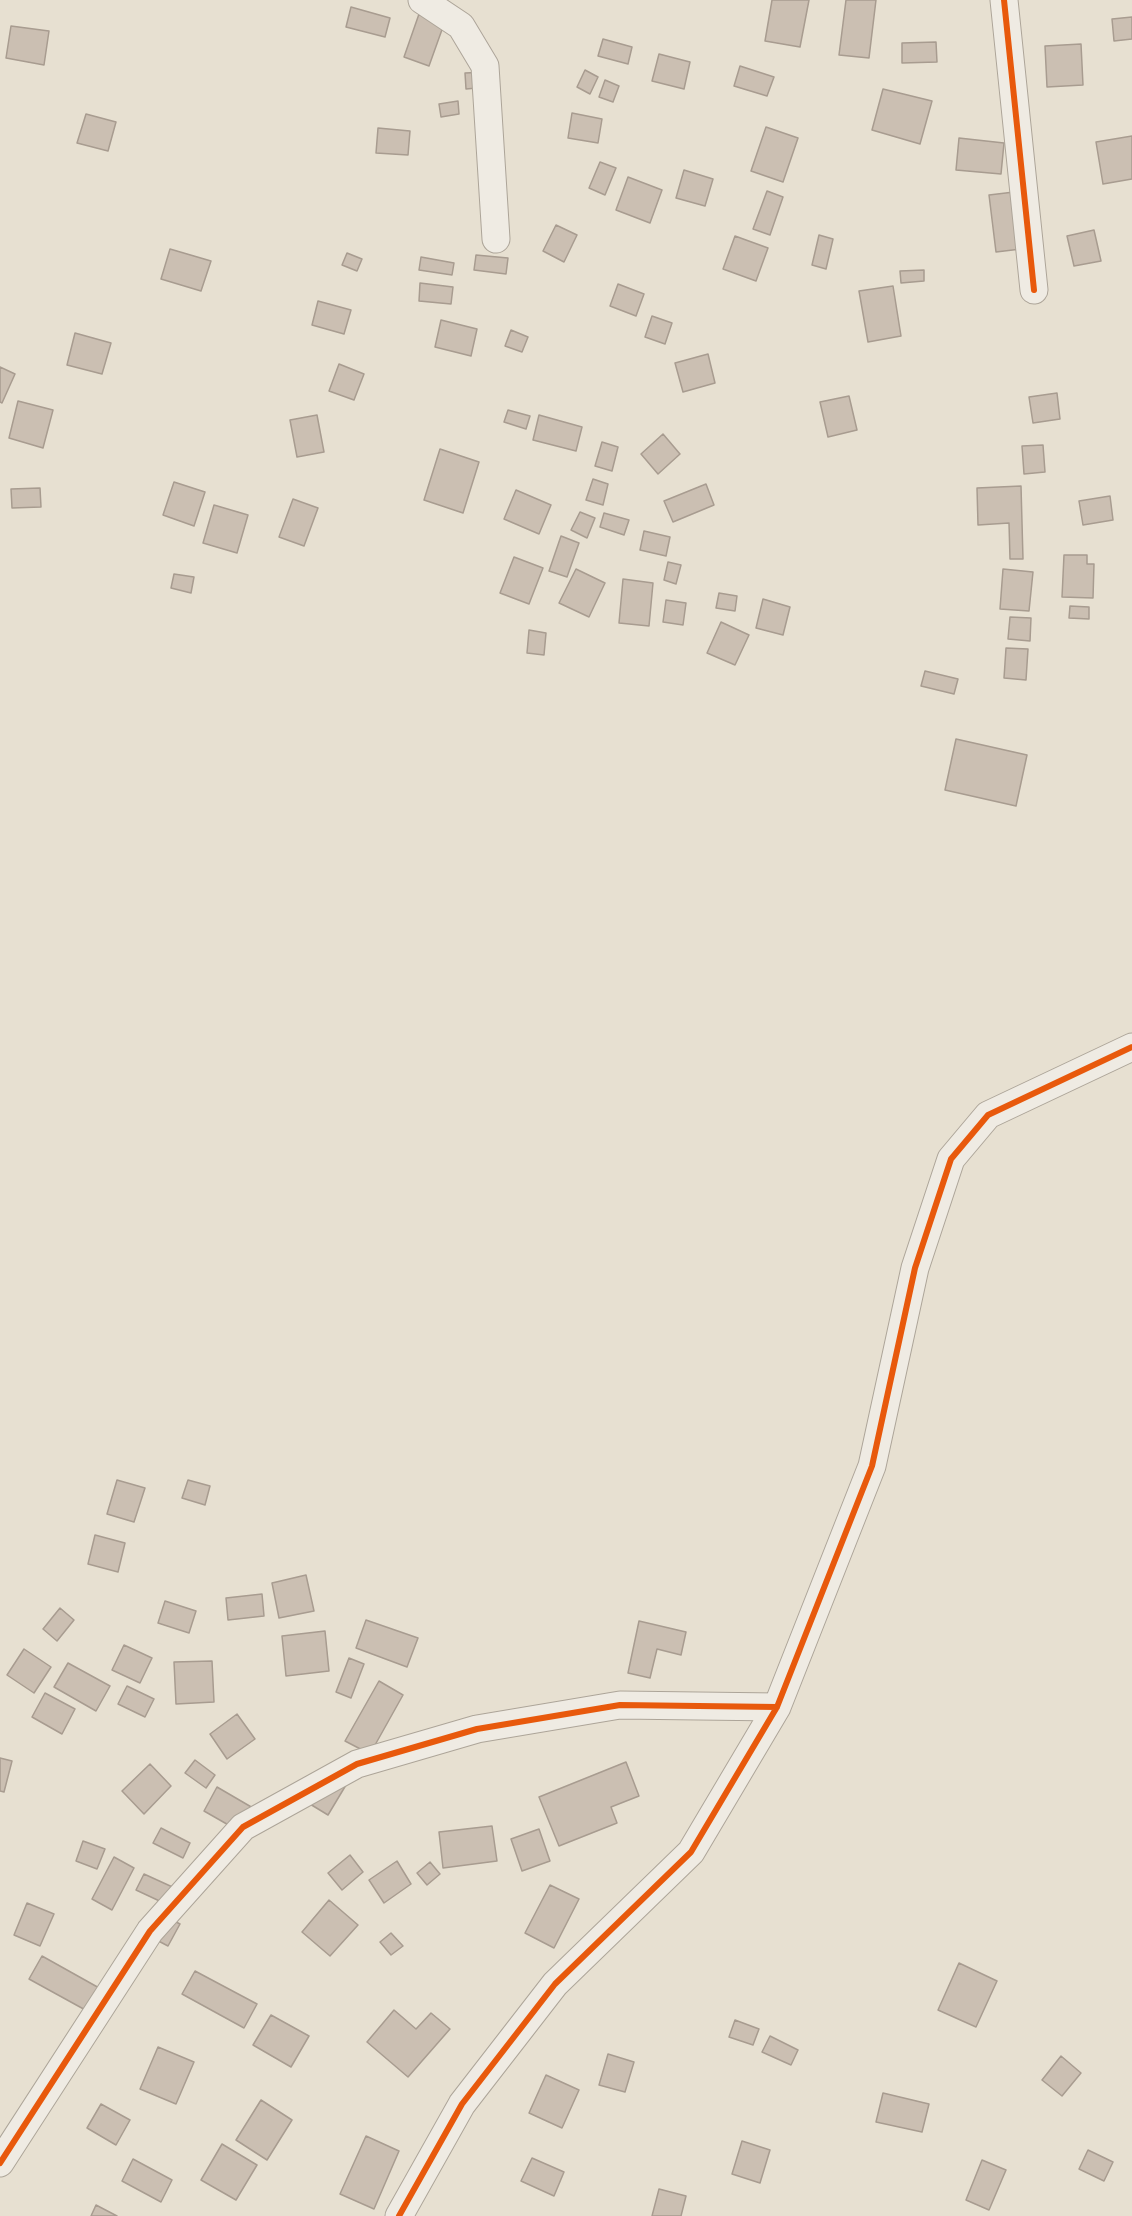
<!DOCTYPE html>
<style>
body{margin:0}
canvas{display:block;background:#e7e0d1}
</style>
<canvas width="1132" height="2216"></canvas>
<script>
const c = document.querySelector('canvas').getContext('2d');
c.lineJoin = 'round';
function paint(path, color) {
  c.fillStyle = color;
  c.fill(path, 'evenodd');
}
function stroke(path, color, width, dash) {
  c.strokeStyle = color;
  c.lineWidth = width;
  c.lineCap = dash ? 'butt' : 'round';
  c.setLineDash(dash || []);
  c.stroke(path);
}
const building = new Path2D(`
 M 772,0 L 809,0 L 800,47 L 765,41 Z
 M 846,0 L 876,0 L 869,58 L 839,55 Z
 M 351,7 L 390,18 L 385,37 L 346,27 Z
 M 419,14 L 444,24 L 429,66 L 404,57 Z
 M 1132,17 L 1132,39 L 1114,41 L 1112,19 Z
 M 11,26 L 49,31 L 44,65 L 6,58 Z
 M 603,39 L 632,47 L 628,64 L 598,56 Z
 M 936,42 L 937,62 L 902,63 L 902,43 Z
 M 1081,44 L 1083,85 L 1047,87 L 1045,46 Z
 M 659,54 L 690,62 L 684,89 L 652,81 Z
 M 740,66 L 774,77 L 767,96 L 734,86 Z
 M 585,70 L 598,77 L 590,94 L 577,87 Z
 M 487,72 L 488,87 L 466,89 L 465,73 Z
 M 605,80 L 619,86 L 613,102 L 599,97 Z
 M 883,89 L 932,101 L 920,144 L 872,130 Z
 M 458,101 L 459,114 L 441,117 L 439,104 Z
 M 572,113 L 602,119 L 598,143 L 568,138 Z
 M 86,114 L 116,122 L 108,151 L 77,143 Z
 M 766,127 L 798,138 L 783,182 L 751,171 Z
 M 378,128 L 410,131 L 408,155 L 376,153 Z
 M 1132,136 L 1132,179 L 1103,184 L 1096,142 Z
 M 959,138 L 1004,143 L 1001,174 L 956,170 Z
 M 600,162 L 616,168 L 605,195 L 589,188 Z
 M 684,170 L 713,179 L 705,206 L 676,198 Z
 M 628,177 L 662,190 L 650,223 L 616,210 Z
 M 767,191 L 783,197 L 770,235 L 753,229 Z
 M 1014,192 L 1021,249 L 996,252 L 989,195 Z
 M 556,225 L 577,235 L 564,262 L 543,251 Z
 M 1094,230 L 1101,261 L 1074,266 L 1067,236 Z
 M 819,235 L 833,239 L 826,269 L 812,265 Z
 M 735,236 L 768,248 L 756,281 L 723,269 Z
 M 170,249 L 211,261 L 201,291 L 161,279 Z
 M 347,253 L 362,259 L 357,271 L 342,265 Z
 M 476,255 L 508,258 L 506,274 L 474,270 Z
 M 421,257 L 454,263 L 452,275 L 419,270 Z
 M 924,270 L 924,281 L 901,283 L 900,271 Z
 M 420,283 L 453,287 L 451,304 L 419,301 Z
 M 618,284 L 644,294 L 636,316 L 610,306 Z
 M 893,286 L 901,336 L 868,342 L 859,291 Z
 M 318,301 L 351,310 L 344,334 L 312,325 Z
 M 652,316 L 672,323 L 665,344 L 645,337 Z
 M 441,320 L 477,329 L 471,356 L 435,347 Z
 M 511,330 L 528,337 L 522,352 L 505,346 Z
 M 75,333 L 111,343 L 102,374 L 67,365 Z
 M 708,354 L 715,383 L 683,392 L 675,363 Z
 M 339,364 L 364,374 L 354,400 L 329,391 Z
 M 0,367 L 15,374 L 2,403 L 0,402 Z
 M 1057,393 L 1060,419 L 1033,423 L 1029,397 Z
 M 849,396 L 857,430 L 828,437 L 820,402 Z
 M 18,401 L 53,410 L 43,448 L 9,438 Z
 M 508,410 L 530,416 L 526,429 L 504,422 Z
 M 317,415 L 324,452 L 297,457 L 290,420 Z
 M 539,415 L 582,427 L 576,451 L 533,440 Z
 M 663,434 L 680,454 L 658,474 L 641,454 Z
 M 602,442 L 618,447 L 612,471 L 595,466 Z
 M 1043,445 L 1045,472 L 1024,474 L 1022,446 Z
 M 440,449 L 479,462 L 463,513 L 424,500 Z
 M 593,479 L 608,484 L 603,505 L 586,500 Z
 M 174,482 L 205,492 L 194,526 L 163,515 Z
 M 706,484 L 714,505 L 673,522 L 664,501 Z
 M 1021,486 L 1023,559 L 1010,559 L 1009,523 L 978,525 L 977,488 Z
 M 40,488 L 41,507 L 12,508 L 11,489 Z
 M 516,490 L 551,505 L 539,534 L 504,519 Z
 M 1110,496 L 1113,520 L 1083,525 L 1079,501 Z
 M 293,499 L 318,508 L 304,546 L 279,537 Z
 M 214,505 L 248,515 L 237,553 L 203,543 Z
 M 580,512 L 595,518 L 587,538 L 571,530 Z
 M 604,513 L 629,520 L 624,535 L 600,527 Z
 M 644,531 L 670,537 L 666,556 L 640,550 Z
 M 561,536 L 579,543 L 567,577 L 549,571 Z
 M 1064,555 L 1087,555 L 1087,564 L 1094,564 L 1093,598 L 1062,597 Z
 M 514,557 L 543,568 L 529,604 L 500,593 Z
 M 668,562 L 681,565 L 676,584 L 664,580 Z
 M 576,569 L 605,583 L 589,617 L 559,603 Z
 M 1003,569 L 1033,572 L 1029,611 L 1000,609 Z
 M 174,574 L 194,577 L 191,593 L 171,588 Z
 M 623,579 L 653,583 L 649,626 L 619,623 Z
 M 719,593 L 737,596 L 735,611 L 716,608 Z
 M 763,599 L 790,607 L 783,635 L 756,628 Z
 M 666,600 L 686,603 L 683,625 L 663,622 Z
 M 1070,606 L 1089,607 L 1089,619 L 1069,618 Z
 M 1010,617 L 1031,618 L 1030,641 L 1008,639 Z
 M 721,622 L 749,635 L 735,665 L 707,653 Z
 M 529,630 L 546,633 L 544,655 L 527,653 Z
 M 1006,648 L 1028,649 L 1026,680 L 1004,678 Z
 M 925,671 L 958,679 L 954,694 L 921,686 Z
 M 956,739 L 1027,755 L 1016,806 L 945,790 Z
 M 117,1480 L 145,1488 L 134,1522 L 107,1514 Z
 M 188,1480 L 210,1486 L 205,1505 L 182,1498 Z
 M 95,1535 L 125,1543 L 118,1572 L 88,1564 Z
 M 306,1575 L 314,1611 L 279,1618 L 272,1583 Z
 M 262,1594 L 264,1616 L 228,1620 L 226,1598 Z
 M 165,1601 L 196,1611 L 189,1633 L 158,1623 Z
 M 60,1608 L 74,1620 L 57,1641 L 43,1629 Z
 M 366,1620 L 418,1638 L 407,1667 L 356,1648 Z
 M 639,1621 L 686,1632 L 681,1655 L 657,1649 L 650,1678 L 628,1673 Z
 M 325,1631 L 329,1671 L 286,1676 L 282,1636 Z
 M 124,1645 L 152,1658 L 140,1683 L 112,1670 Z
 M 24,1649 L 51,1667 L 34,1693 L 7,1675 Z
 M 349,1658 L 364,1664 L 351,1698 L 336,1692 Z
 M 212,1661 L 214,1702 L 176,1704 L 174,1662 Z
 M 68,1663 L 110,1686 L 96,1711 L 54,1687 Z
 M 379,1681 L 403,1695 L 370,1754 L 345,1741 Z
 M 127,1686 L 154,1699 L 145,1717 L 118,1704 Z
 M 45,1693 L 75,1709 L 62,1734 L 32,1717 Z
 M 237,1714 L 255,1739 L 227,1759 L 210,1734 Z
 M 0,1758 L 12,1761 L 4,1792 L 0,1791 Z
 M 195,1760 L 215,1775 L 206,1788 L 185,1773 Z
 M 626,1762 L 639,1796 L 611,1807 L 617,1823 L 559,1846 L 539,1797 Z
 M 150,1764 L 171,1786 L 144,1814 L 122,1791 Z
 M 346,1785 L 328,1815 L 305,1801 Z
 M 217,1787 L 253,1808 L 239,1831 L 204,1811 Z
 M 492,1826 L 497,1861 L 443,1868 L 439,1832 Z
 M 161,1828 L 190,1843 L 183,1858 L 153,1843 Z
 M 539,1829 L 550,1861 L 522,1871 L 511,1839 Z
 M 83,1841 L 105,1849 L 97,1869 L 76,1861 Z
 M 350,1855 L 363,1872 L 342,1890 L 328,1873 Z
 M 114,1857 L 134,1868 L 112,1910 L 92,1899 Z
 M 397,1861 L 411,1884 L 384,1903 L 369,1880 Z
 M 430,1862 L 440,1874 L 427,1885 L 417,1873 Z
 M 144,1874 L 190,1895 L 183,1912 L 136,1890 Z
 M 550,1885 L 579,1899 L 554,1948 L 525,1933 Z
 M 329,1900 L 358,1925 L 330,1956 L 302,1932 Z
 M 27,1903 L 54,1914 L 40,1946 L 14,1935 Z
 M 159,1913 L 180,1924 L 168,1946 L 147,1935 Z
 M 391,1933 L 403,1946 L 391,1955 L 380,1942 Z
 M 42,1956 L 101,1989 L 89,2012 L 29,1979 Z
 M 959,1963 L 997,1981 L 976,2027 L 938,2010 Z
 M 195,1971 L 257,2004 L 244,2028 L 182,1994 Z
 M 394,2010 L 416,2029 L 431,2013 L 450,2029 L 408,2077 L 367,2042 Z
 M 271,2015 L 309,2036 L 291,2067 L 253,2045 Z
 M 735,2020 L 759,2029 L 753,2045 L 729,2037 Z
 M 770,2036 L 798,2050 L 791,2065 L 762,2052 Z
 M 158,2047 L 194,2062 L 176,2104 L 140,2089 Z
 M 608,2054 L 634,2062 L 625,2092 L 599,2085 Z
 M 1061,2056 L 1081,2073 L 1062,2096 L 1042,2080 Z
 M 546,2075 L 579,2090 L 562,2128 L 529,2113 Z
 M 883,2093 L 929,2104 L 922,2132 L 876,2122 Z
 M 261,2100 L 292,2120 L 267,2160 L 236,2140 Z
 M 101,2104 L 130,2120 L 116,2145 L 87,2128 Z
 M 366,2136 L 399,2151 L 374,2209 L 340,2194 Z
 M 742,2141 L 770,2150 L 760,2183 L 732,2174 Z
 M 222,2144 L 257,2165 L 236,2200 L 201,2180 Z
 M 1088,2150 L 1113,2162 L 1104,2181 L 1079,2169 Z
 M 532,2158 L 564,2172 L 554,2196 L 521,2181 Z
 M 133,2159 L 172,2180 L 161,2202 L 122,2181 Z
 M 982,2160 L 1006,2170 L 989,2210 L 966,2200 Z
 M 659,2189 L 686,2196 L 681,2216 L 652,2216 Z
 M 96,2205 L 117,2216 L 91,2216 Z`);
const street = new Path2D(`
 M 422,0 L 461,26 L 485,66 L 496,239
 M 1004,0 L 1034,290
 M 0,2163 L 150,1931 L 243,1827 L 357,1764 L 477,1729 L 620,1705 L 777,1707
 M 399,2216 L 462,2104 L 555,1984 L 691,1852 L 777,1707 L 872,1466 L 915,1268 L 951,1159 L 988,1115 L 1132,1047`);
const cycleway = new Path2D(`
 M 1004,0 L 1034,290
 M 0,2163 L 150,1931 L 243,1827 L 357,1764 L 477,1729 L 620,1705 L 777,1707
 M 399,2216 L 462,2104 L 555,1984 L 691,1852 L 777,1707 L 872,1466 L 915,1268 L 951,1159 L 988,1115 L 1132,1047`);
paint(building, '#cbbfb2');
stroke(building, '#a89c90', 1.5);
stroke(street, '#ada599', 29);
stroke(street, '#efebe3', 27);
stroke(cycleway, '#e8590c', 6);
</script>
